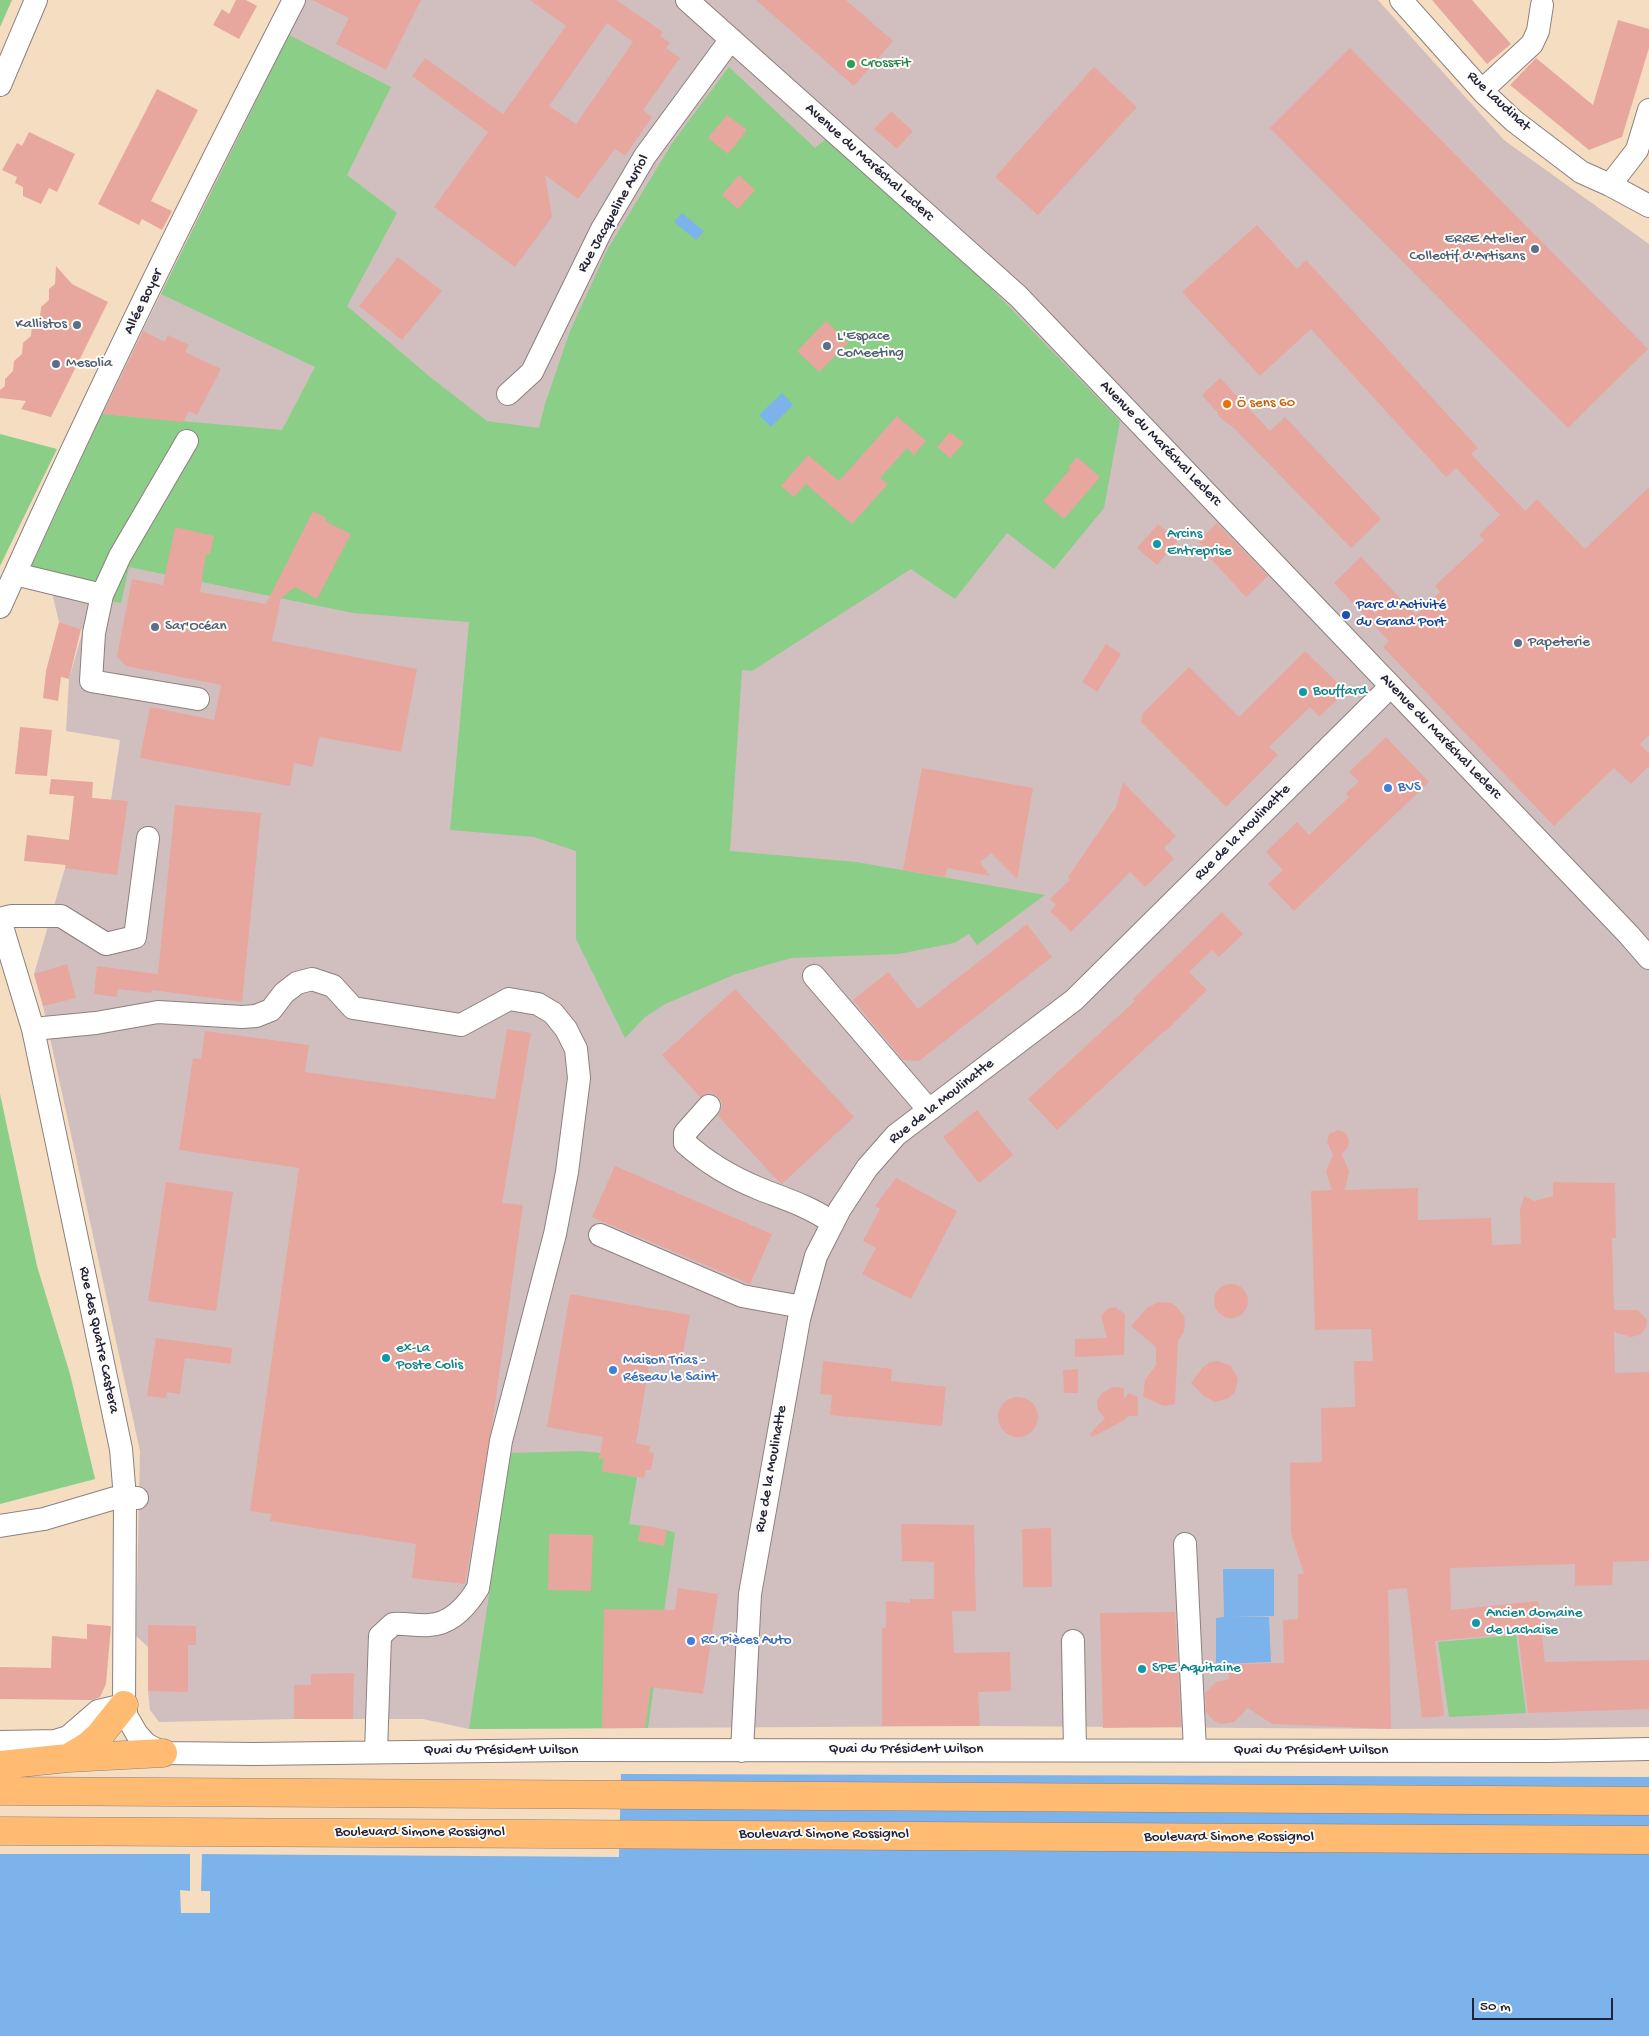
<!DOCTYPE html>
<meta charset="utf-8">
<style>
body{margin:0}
#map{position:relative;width:1649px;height:2036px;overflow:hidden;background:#f5ddc2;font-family:"Gochi Hand",sans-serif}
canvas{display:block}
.scale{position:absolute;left:1472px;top:1998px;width:141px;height:22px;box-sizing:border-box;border:2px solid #22223b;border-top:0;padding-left:6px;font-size:15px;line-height:18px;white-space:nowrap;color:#22223b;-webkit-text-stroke:4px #fdfcf7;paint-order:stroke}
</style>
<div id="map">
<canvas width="1649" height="2036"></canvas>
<div class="scale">50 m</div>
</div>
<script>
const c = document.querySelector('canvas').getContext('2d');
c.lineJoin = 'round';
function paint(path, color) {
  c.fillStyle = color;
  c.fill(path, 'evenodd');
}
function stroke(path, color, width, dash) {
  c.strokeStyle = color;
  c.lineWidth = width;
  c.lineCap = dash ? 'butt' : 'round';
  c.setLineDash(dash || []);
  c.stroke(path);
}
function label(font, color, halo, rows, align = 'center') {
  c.font = font + ' "Gochi Hand",sans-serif';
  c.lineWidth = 4;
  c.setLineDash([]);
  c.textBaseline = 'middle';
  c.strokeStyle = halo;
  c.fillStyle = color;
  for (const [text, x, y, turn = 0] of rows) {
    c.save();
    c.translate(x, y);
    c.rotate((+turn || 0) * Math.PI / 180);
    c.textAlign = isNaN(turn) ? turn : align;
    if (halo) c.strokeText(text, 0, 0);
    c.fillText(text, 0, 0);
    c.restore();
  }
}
const industrial = new Path2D(`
 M 306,0 L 1378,0 L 1504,140 L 1649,244 L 1649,1727 L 1391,1729 L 980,1726 L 469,1729 L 423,1719 L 294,1719 L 159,1722 L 150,1710 L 148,1691 L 148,1647 L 136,1636 L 140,1451 L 43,1006 L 34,974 L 65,868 L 75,796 L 111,800 L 120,740 L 66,731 L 69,679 L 83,630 L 59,622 L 41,547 L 102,414 L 253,105 Z`);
const green = new Path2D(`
 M 0,0 L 12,0 L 0,27 Z
 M 289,35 L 391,87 L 347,175 L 397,213 L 347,306 L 430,377 L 487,421 L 539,428 L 545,404 L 570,331 L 607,250 L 673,142 L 729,67 L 815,148 L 826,139 L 988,285 L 1120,421 L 1104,508 L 1054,569 L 1007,533 L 955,599 L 911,569 L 752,671 L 742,670 L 730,851 L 856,862 L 1045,895 L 977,945 L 969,934 L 954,943 L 899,954 L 791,958 L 736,974 L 665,1004 L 645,1017 L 625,1038 L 576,939 L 576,851 L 534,837 L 450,830 L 469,622 L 353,613 L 129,567 L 121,603 L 23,584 L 102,414 L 282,430 L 315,367 L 161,294 Z
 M 0,434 L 57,449 L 0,566 Z
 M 0,1094 L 37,1266 L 70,1374 L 95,1479 L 0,1504 Z
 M 581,1451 L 600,1453 L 599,1459 L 604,1459 L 602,1471 L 637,1477 L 629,1524 L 667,1530 L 675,1533 L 648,1728 L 469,1729 L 510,1453 Z
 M 1516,1635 L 1526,1713 L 1449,1717 L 1438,1642 Z`);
const water = new Path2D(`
 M 682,213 L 704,231 L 696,240 L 674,222 Z
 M 782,393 L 793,405 L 771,427 L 759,415 Z
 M 1223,1569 L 1274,1569 L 1274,1616 L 1232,1617 L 1269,1617 L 1271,1662 L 1216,1664 L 1216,1618 L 1224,1617 Z
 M 621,1774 L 1649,1777 L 1649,2036 L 0,2036 L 0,1854 L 190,1854 L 619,1857 Z`);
const pier = new Path2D(`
 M 190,1854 L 202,1854 L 201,1891 L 210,1891 L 210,1913 L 181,1913 L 180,1890 L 190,1891 Z`);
const building = new Path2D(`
 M 236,0 L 246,0 L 257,6 L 239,39 L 213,25 L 222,9 L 229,14 Z
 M 312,0 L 421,0 L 386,70 L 336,44 L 349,18 Z
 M 530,0 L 616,0 L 663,32 L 660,36 L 670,43 L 666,48 L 680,58 L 643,110 L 652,117 L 625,156 L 615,149 L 578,199 L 545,175 L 552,217 L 515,267 L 434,207 L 488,132 L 412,76 L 425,58 L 503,114 L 566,26 ZM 607,23 L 633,42 L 576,124 L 549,106 Z
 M 756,0 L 846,0 L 893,41 L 854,86 Z
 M 1432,0 L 1472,0 L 1511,44 L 1487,64 Z
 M 1618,20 L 1649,29 L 1649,48 L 1622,137 L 1589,150 L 1510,85 L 1536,58 L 1593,105 Z
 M 1350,48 L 1648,349 L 1568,428 L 1270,128 Z
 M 1094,67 L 1137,107 L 1038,215 L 995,177 Z
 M 157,89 L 198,110 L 151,201 L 172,211 L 162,230 L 142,219 L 139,225 L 98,204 Z
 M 891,111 L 913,131 L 897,149 L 874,129 Z
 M 727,115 L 747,130 L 728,154 L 708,138 Z
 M 29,132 L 75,154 L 57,192 L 49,188 L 41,204 L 23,196 L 23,187 L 15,183 L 17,177 L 2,170 L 17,143 L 22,146 Z
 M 739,175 L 755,190 L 738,209 L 722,195 Z
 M 1257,225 L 1297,269 L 1306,260 L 1319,274 L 1478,448 L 1471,454 L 1525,511 L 1537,499 L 1585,549 L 1649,487 L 1649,735 L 1640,744 L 1649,754 L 1649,766 L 1631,784 L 1614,768 L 1554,826 L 1383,647 L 1389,641 L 1334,583 L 1361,557 L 1416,615 L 1440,592 L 1435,586 L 1484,540 L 1479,535 L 1500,515 L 1456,468 L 1446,477 L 1311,329 L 1260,376 L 1182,292 Z
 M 398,257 L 442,291 L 402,340 L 359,306 Z
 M 56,266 L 72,284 L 108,302 L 51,417 L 21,409 L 26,401 L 0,398 L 0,390 L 5,386 L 5,379 L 13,371 L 14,361 L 22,354 L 23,343 L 31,336 L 32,325 L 40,317 L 41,307 L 49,300 L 49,289 L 55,284 Z
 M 826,321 L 848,343 L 819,372 L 797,351 Z
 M 143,331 L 165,342 L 168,335 L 189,345 L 185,352 L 221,369 L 197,415 L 189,411 L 183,422 L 103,414 Z
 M 1220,378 L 1270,431 L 1285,417 L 1381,519 L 1351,548 L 1235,429 L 1228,423 L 1227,424 L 1217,414 L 1218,413 L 1202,395 Z
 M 897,416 L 926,441 L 914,455 L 907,448 L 880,478 L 888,484 L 852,524 L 806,484 L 794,497 L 781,486 L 808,455 L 839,481 Z
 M 950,432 L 964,443 L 950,458 L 937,447 Z
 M 1077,457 L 1100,477 L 1064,519 L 1043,501 L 1070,469 L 1068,467 Z
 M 313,511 L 327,518 L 325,521 L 351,534 L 317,599 L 295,587 L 281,598 L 272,641 L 417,669 L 401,752 L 319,737 L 313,767 L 294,763 L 290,786 L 140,758 L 150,707 L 214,720 L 221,685 L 126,666 L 117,656 L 132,579 L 163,585 L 175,527 L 214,536 L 210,554 L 206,554 L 200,592 L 266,604 Z
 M 1217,523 L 1268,576 L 1246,597 L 1208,556 L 1211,554 L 1198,541 Z
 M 1158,524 L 1178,541 L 1157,565 L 1137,548 Z
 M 59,622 L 81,629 L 69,679 L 61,677 L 58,701 L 43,698 L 46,671 Z
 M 1106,644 L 1121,654 L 1097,692 L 1082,682 Z
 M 1305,651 L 1342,687 L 1341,696 L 1319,717 L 1310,707 L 1269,747 L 1278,755 L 1226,807 L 1141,722 L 1142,714 L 1189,667 L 1239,717 Z
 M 20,727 L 52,730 L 47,776 L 15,774 Z
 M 1386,737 L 1429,782 L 1294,911 L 1268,884 L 1283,870 L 1266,852 L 1297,822 L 1309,835 L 1349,797 L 1346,793 L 1359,782 L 1349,772 Z
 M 922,768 L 1033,788 L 1017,879 L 991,853 L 980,862 L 990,876 L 947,868 L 945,877 L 903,870 Z
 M 51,779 L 93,782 L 92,798 L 128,801 L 117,875 L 65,868 L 66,865 L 24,861 L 27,835 L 69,840 L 74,796 L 49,794 Z
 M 1123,782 L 1176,836 L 1164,848 L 1174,859 L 1145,887 L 1130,872 L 1071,932 L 1050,911 L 1056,905 L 1050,899 L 1070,880 L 1068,877 L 1116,807 Z
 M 175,805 L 261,813 L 242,1002 L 152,990 L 151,993 L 118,989 L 117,997 L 94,994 L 97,966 L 158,974 Z
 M 1222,912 L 1243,934 L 1219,957 L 1212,950 L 1189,972 L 1207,990 L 1165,1032 L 1164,1031 L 1057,1130 L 1028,1099 L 1135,1001 L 1133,999 Z
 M 1027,924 L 1052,957 L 919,1061 L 903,1060 L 853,1000 L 888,972 L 918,1009 Z
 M 67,964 L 76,998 L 43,1006 L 34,974 Z
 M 735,989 L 854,1117 L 782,1184 L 779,1182 L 718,1116 L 722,1108 L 722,1102 L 718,1097 L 711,1093 L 700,1097 L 662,1055 Z
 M 507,1029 L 531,1033 L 502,1203 L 523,1205 L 492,1425 L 465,1584 L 412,1578 L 416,1544 L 270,1521 L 271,1514 L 250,1511 L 299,1168 L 179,1150 L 193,1058 L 201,1059 L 205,1031 L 309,1045 L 305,1072 L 495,1099 Z
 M 977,1110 L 1013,1155 L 979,1183 L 943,1137 Z
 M 1338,1130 L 1346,1133 L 1349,1141 L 1348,1147 L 1342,1154 L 1349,1171 L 1345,1190 L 1418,1188 L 1418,1220 L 1491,1218 L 1492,1245 L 1521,1244 L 1520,1210 L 1524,1196 L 1535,1201 L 1553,1196 L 1553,1182 L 1615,1183 L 1616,1238 L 1612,1238 L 1614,1310 L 1638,1310 L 1647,1320 L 1646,1328 L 1640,1335 L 1631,1337 L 1614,1332 L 1615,1373 L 1649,1372 L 1649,1561 L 1613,1562 L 1612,1585 L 1575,1586 L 1575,1564 L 1450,1568 L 1451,1610 L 1538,1601 L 1545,1662 L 1649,1660 L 1649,1709 L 1528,1713 L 1518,1633 L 1435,1641 L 1444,1716 L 1422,1718 L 1407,1588 L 1388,1590 L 1391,1729 L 1272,1724 L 1248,1708 L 1234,1722 L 1221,1724 L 1214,1721 L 1206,1712 L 1205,1693 L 1216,1682 L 1229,1679 L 1228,1664 L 1284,1663 L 1283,1620 L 1298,1619 L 1298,1574 L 1304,1574 L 1291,1533 L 1290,1463 L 1322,1462 L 1321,1408 L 1355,1407 L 1354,1361 L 1373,1361 L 1371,1329 L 1315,1330 L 1311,1191 L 1332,1190 L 1326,1172 L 1333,1155 L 1327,1142 L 1329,1134 Z
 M 615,1166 L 772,1234 L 750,1284 L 592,1217 Z
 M 896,1178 L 957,1211 L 911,1299 L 862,1274 L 876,1248 L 863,1241 L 880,1209 L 875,1206 Z
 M 166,1182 L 233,1192 L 216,1311 L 148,1301 Z
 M1214 1301a17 17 0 1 1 34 0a17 17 0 1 1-34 0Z
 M 570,1294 L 690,1315 L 681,1365 L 650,1360 L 636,1443 L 650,1446 L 649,1452 L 654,1453 L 651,1470 L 646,1470 L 644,1478 L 602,1471 L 604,1459 L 599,1459 L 603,1437 L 547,1427 Z
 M 1159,1302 L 1171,1303 L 1176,1306 L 1184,1316 L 1185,1322 L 1184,1332 L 1178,1341 L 1175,1404 L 1164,1406 L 1143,1397 L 1145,1380 L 1156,1365 L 1156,1347 L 1131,1326 L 1148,1307 Z
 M 1115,1307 L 1125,1314 L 1124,1355 L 1075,1357 L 1075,1339 L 1107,1338 L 1101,1316 L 1107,1309 Z
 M 156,1338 L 232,1348 L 231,1364 L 185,1358 L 180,1394 L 167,1392 L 166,1398 L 147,1396 Z
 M 823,1361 L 892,1369 L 891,1381 L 946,1387 L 942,1426 L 830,1415 L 832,1395 L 820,1394 Z
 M 1218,1361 L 1231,1366 L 1238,1379 L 1235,1392 L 1229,1398 L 1215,1402 L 1205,1397 L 1191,1383 L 1203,1367 L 1210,1362 Z
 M 1078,1369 L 1078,1393 L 1064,1393 L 1063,1370 Z
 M 1113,1387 L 1124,1388 L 1124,1399 L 1129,1393 L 1138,1397 L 1138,1416 L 1128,1416 L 1123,1421 L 1092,1437 L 1090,1434 L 1105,1418 L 1098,1410 L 1097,1401 L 1102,1393 Z
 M998 1417a20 20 0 1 1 40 0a20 20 0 1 1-40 0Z
 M 901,1524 L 974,1525 L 976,1611 L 952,1611 L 954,1653 L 1010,1652 L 1011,1691 L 978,1692 L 980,1726 L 882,1726 L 882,1628 L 886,1628 L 886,1601 L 910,1603 L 910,1599 L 934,1599 L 934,1562 L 902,1561 Z
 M 641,1525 L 667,1530 L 664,1546 L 638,1541 Z
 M 1051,1528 L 1052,1587 L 1023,1587 L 1022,1529 Z
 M 549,1534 L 593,1535 L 591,1591 L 548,1590 Z
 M 678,1588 L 718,1594 L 703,1694 L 651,1687 L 645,1728 L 602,1728 L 604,1609 L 675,1610 Z
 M 1175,1612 L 1181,1727 L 1103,1728 L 1100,1613 Z
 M 87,1624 L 111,1626 L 106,1684 L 100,1697 L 92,1700 L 0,1699 L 0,1667 L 51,1668 L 52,1636 L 87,1639 Z
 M 148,1625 L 196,1626 L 196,1645 L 188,1645 L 188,1692 L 148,1691 Z
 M 354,1673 L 353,1719 L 294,1719 L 294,1685 L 311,1685 L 311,1674 Z`);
const minor = new Path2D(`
 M 687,0 L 1018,296 L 1629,935 L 1649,958
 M 1401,0 L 1484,93 L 1514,121 L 1581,172 L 1610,185 L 1649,206
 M 1491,82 L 1532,44 L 1538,31 L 1542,5
 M 0,85 L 36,0
 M 1610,185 L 1637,150 L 1649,110
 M 508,394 L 532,372 L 602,229 L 645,156 L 731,39
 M 15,574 L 102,595 L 120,556 L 187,441
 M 102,595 L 94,633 L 91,681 L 198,699
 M 0,607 C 92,402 191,200 294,0
 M 0,919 L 11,916 L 61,916 L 106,944 L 135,937 L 148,838
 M 0,920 L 33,1029 L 121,1449 L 125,1498 L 124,1705 L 127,1717 L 137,1734 L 146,1744 L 163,1753 L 254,1754 L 568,1750 L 1547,1751 L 1649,1749
 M 814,976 L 929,1110
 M 33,1029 L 96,1023 L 158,1012 L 242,1017 L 256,1016 L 271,1010 L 284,993 L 297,983 L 312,979 L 333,986 L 353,1008 L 461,1025 L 509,999 L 538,1004 L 553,1013 L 566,1029 L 576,1049 L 579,1078 L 567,1172 L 555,1234 L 501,1441 L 478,1588 C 467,1606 452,1624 429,1625 C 417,1626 405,1623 393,1624 L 380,1636 L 376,1751
 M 709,1106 L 685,1133 L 685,1143 C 706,1162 733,1178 760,1189 C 785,1199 811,1207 833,1223
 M 600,1235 L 742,1296 L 802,1307
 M 0,1526 L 44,1519 L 115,1498 L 137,1498
 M 1185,1544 L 1195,1750
 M 1073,1641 L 1075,1750
 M 0,1742 L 55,1741 L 68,1737 L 98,1711 L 124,1705
 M 742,1751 L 750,1594 L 799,1319 L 816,1256 L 840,1209 L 867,1168 L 896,1135 L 1074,1000 L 1391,686`);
const major = new Path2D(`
 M 68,1758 L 88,1746 L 100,1735 L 124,1705
 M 0,1765 L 68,1758 L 163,1753
 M 0,1791 L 1649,1801
 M 0,1831 L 1649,1840`);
const markers = [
 [851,64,5,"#2e9e5b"],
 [1535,249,5,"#5c6f8a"],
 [77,325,5,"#5c6f8a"],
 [827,346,5,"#5c6f8a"],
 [56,364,5,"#5c6f8a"],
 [1227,404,5,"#e8710a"],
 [1157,544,5,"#0f9aa8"],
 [1346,615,5,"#1a4fb4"],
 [155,627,5,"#5c6f8a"],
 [1518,643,5,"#5c6f8a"],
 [1303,692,5,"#0f9aa8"],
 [1388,788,5,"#3f7fe0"],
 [386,1358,5,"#0f9aa8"],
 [613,1370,5,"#3f7fe0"],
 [1476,1623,5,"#0f9aa8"],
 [691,1641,5,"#3f7fe0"],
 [1142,1669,5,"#0f9aa8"]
];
const leisureNames = [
 ["CrossFit",861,64]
];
const streetNames = [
 ["Rue Laudinat",1498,102,43],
 ["Avenue du Maréchal Leclerc",869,163,42],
 ["Rue Jacqueline Auriol",614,214,-61],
 ["Allée Boyer",144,302,-64],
 ["Avenue du Maréchal Leclerc",1160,444,46],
 ["Avenue du Maréchal Leclerc",1440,737,46],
 ["Rue de la Moulinatte",1243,833,-45],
 ["Rue de la Moulinatte",942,1102,-38],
 ["Rue des Quatre Castera",98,1340,78],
 ["Rue de la Moulinatte",772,1469,-80],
 ["Quai du Président Wilson",906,1750],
 ["Quai du Président Wilson",501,1751],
 ["Quai du Président Wilson",1311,1751],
 ["Boulevard Simone Rossignol",420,1833],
 ["Boulevard Simone Rossignol",824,1835],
 ["Boulevard Simone Rossignol",1229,1838]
];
const serviceNames = [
 ["ERRE Atelier",1525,240,"right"],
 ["Collectif d'Artisans",1525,257,"right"],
 ["Kallistos",67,325,"right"],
 ["L'Espace",837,337],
 ["CoMeeting",837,354],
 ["Mesolia",66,364],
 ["Sar'Océan",165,627],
 ["Papeterie",1528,643]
];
const foodNames = [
 ["Ö sens 60",1237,404]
];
const cultureNames = [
 ["Arcins",1167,535],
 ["Entreprise",1167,552],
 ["Bouffard",1313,692],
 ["ex-La",396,1349],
 ["Poste Colis",396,1366],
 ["Ancien domaine",1486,1614],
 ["de Lachaise",1486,1631],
 ["SPE Aquitaine",1152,1669]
];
const transitNames = [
 ["Parc d'Activité",1356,606],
 ["du Grand Port",1356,623]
];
const shopNames = [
 ["BVS",1398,788],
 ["Maison Trias -",623,1361],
 ["Réseau le Saint",623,1378],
 ["RC Pièces Auto",701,1641]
];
paint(industrial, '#d1bfbf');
paint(green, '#8ace87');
paint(water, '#7cb3eb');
paint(pier, '#f5ddc2');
paint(building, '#e7a79e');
stroke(minor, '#8c807e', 24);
stroke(major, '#8c807e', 29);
stroke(minor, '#fff', 22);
stroke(major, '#ffbb71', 28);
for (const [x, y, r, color] of markers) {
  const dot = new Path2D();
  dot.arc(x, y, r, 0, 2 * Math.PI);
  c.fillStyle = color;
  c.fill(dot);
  stroke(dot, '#fdfcf7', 2);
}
label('15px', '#27864d', '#fdfcf7', leisureNames, 'left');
label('15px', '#22223b', '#fdfcf7', streetNames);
label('15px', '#4e5e75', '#fdfcf7', serviceNames, 'left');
label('15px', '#c56008', '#fdfcf7', foodNames, 'left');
label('15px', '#0d838f', '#fdfcf7', cultureNames, 'left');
label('15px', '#164399', '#fdfcf7', transitNames, 'left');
label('15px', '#366cbe', '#fdfcf7', shopNames, 'left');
</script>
